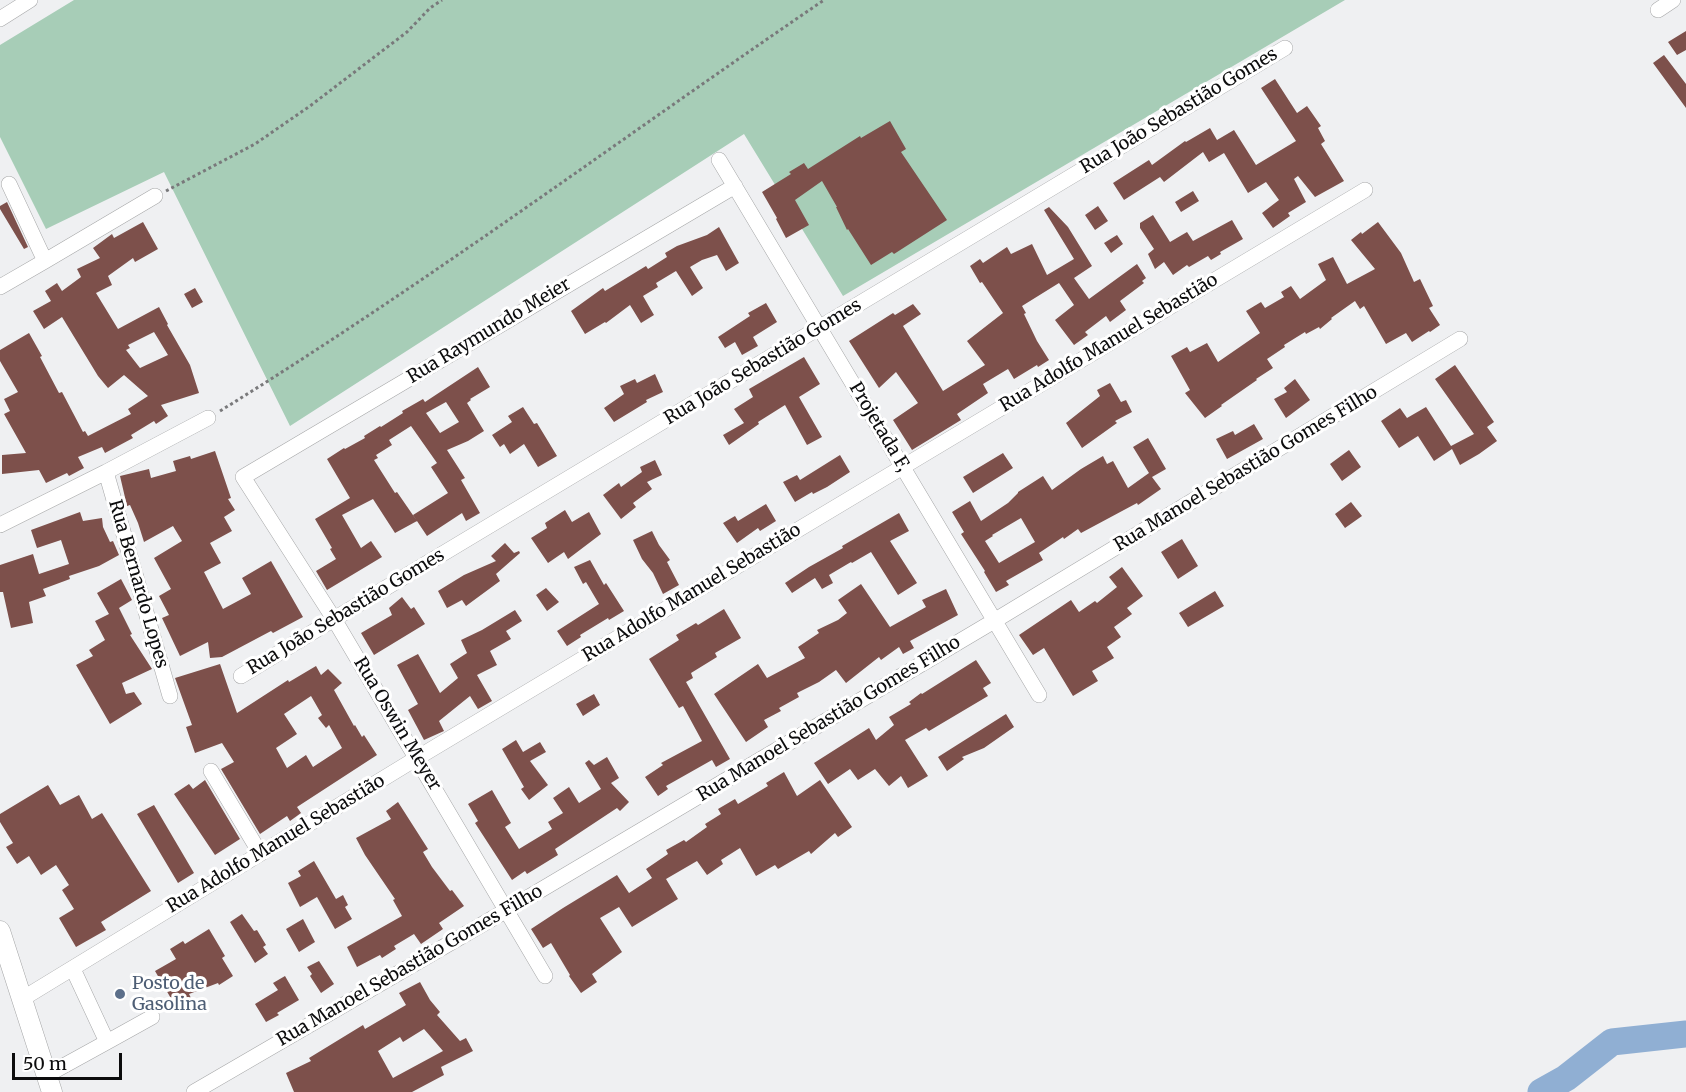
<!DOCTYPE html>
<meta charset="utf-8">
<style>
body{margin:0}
#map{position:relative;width:1686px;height:1092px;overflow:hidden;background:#eff0f2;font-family:Merriweather,serif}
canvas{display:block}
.scale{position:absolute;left:12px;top:1053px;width:110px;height:27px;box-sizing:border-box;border:3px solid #0c0c0d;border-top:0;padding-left:8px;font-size:18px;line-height:21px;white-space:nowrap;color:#0c0c0d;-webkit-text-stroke:4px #fff;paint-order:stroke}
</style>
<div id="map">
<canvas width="1686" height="1092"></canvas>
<div class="scale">50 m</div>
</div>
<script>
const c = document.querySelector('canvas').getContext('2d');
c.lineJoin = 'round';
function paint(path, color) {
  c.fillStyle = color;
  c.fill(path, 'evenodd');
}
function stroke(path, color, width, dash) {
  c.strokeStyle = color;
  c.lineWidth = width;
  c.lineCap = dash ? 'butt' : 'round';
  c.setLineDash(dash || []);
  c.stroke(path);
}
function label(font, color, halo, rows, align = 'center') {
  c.font = font + ' Merriweather,serif';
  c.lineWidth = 6;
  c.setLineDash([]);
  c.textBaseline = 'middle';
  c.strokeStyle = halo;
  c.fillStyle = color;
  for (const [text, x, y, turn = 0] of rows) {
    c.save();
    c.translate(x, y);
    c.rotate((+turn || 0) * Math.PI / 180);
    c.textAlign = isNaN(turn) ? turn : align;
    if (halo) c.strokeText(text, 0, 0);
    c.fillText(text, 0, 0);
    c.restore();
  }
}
const green = new Path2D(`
 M 74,0 L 1345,0 L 843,296 L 744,134 L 290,426 L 164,172 L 46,229 L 0,137 L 0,45 Z`);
const river = new Path2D(`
 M 1541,1092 L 1566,1078 L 1612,1042 L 1686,1034`);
const building = new Path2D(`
 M 1686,31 L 1686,50 L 1677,55 L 1668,42 Z
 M 1664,55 L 1686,84 L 1686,108 L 1653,63 Z
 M 1275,79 L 1297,113 L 1307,106 L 1321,126 L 1318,128 L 1325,141 L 1321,144 L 1344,181 L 1315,197 L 1298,176 L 1294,179 L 1306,202 L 1288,213 L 1290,216 L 1273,228 L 1262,213 L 1279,200 L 1266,182 L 1248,193 L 1224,153 L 1209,162 L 1203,152 L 1164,182 L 1160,177 L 1124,200 L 1113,183 L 1149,160 L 1152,165 L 1185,141 L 1186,142 L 1210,128 L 1217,140 L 1234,130 L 1256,165 L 1296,141 L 1261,88 Z
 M 890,121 L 906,149 L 901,152 L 947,220 L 894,254 L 892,252 L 871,265 L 848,229 L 847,230 L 836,207 L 837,207 L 822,181 L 795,200 L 809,225 L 786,238 L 776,219 L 777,218 L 762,192 L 791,174 L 789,172 L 804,163 L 808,169 L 860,136 L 861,138 Z
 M 1193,191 L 1199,201 L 1181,212 L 1175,202 Z
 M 7,202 L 28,247 L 24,249 L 0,209 L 0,206 Z
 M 1098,206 L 1108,221 L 1095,230 L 1085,215 Z
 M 1049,207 L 1068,227 L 1092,266 L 1074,278 L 1089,299 L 1137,264 L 1146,278 L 1142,281 L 1144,283 L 1120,301 L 1126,310 L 1110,322 L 1106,316 L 1085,332 L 1088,335 L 1074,345 L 1055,320 L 1074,305 L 1059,283 L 1022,306 L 1026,313 L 1024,314 L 1037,341 L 1049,360 L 1038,367 L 1037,365 L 1014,379 L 1008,369 L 983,384 L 988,393 L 957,414 L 961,420 L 912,450 L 893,420 L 918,403 L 896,372 L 879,388 L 849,341 L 893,313 L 895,315 L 913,304 L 921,314 L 903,326 L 943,391 L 985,365 L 967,341 L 1003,313 L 982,282 L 980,283 L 970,266 L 980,259 L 983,263 L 1007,247 L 1011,254 L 1032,244 L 1047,275 L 1074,259 L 1044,210 Z
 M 1153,215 L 1170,242 L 1187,232 L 1193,241 L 1232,220 L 1243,239 L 1220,252 L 1221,254 L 1211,260 L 1208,256 L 1189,267 L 1187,265 L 1173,275 L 1164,262 L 1155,269 L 1148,254 L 1154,249 L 1140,228 L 1140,223 Z
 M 143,222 L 158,249 L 135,262 L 133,258 L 108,276 L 112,285 L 96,293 L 118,329 L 159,307 L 168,324 L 167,325 L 190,365 L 199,393 L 161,405 L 168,416 L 156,424 L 154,421 L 131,435 L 133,438 L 105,453 L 102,447 L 78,457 L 84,468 L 69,476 L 67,473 L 46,483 L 39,470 L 2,474 L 2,455 L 26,453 L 4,414 L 10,411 L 4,399 L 18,392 L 0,361 L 0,350 L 29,333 L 42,356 L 40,357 L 59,393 L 62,392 L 83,432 L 85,431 L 88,436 L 131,414 L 128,409 L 148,396 L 124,375 L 108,388 L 98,376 L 62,317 L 44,329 L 33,311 L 51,301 L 45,291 L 57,283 L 62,291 L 81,277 L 77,269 L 100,258 L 93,248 L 112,234 L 114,238 ZM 154,332 L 168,355 L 140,368 L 126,350 L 130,348 L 128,345 Z
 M 1378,222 L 1401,253 L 1414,282 L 1420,279 L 1433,306 L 1429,308 L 1440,325 L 1430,332 L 1429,331 L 1412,342 L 1406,333 L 1386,344 L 1364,306 L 1360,309 L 1355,301 L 1331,318 L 1332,319 L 1320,329 L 1319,327 L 1306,334 L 1305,332 L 1284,345 L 1285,347 L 1267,359 L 1273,368 L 1256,379 L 1257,380 L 1221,405 L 1222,406 L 1205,418 L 1185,393 L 1190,390 L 1171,356 L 1187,347 L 1190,352 L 1207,343 L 1218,362 L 1260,333 L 1246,311 L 1261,302 L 1265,308 L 1284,297 L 1281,292 L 1291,286 L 1300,299 L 1326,280 L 1318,264 L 1333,257 L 1347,284 L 1375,269 L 1351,240 L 1361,232 L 1362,234 Z
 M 719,227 L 739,263 L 726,271 L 717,255 L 702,260 L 690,267 L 703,288 L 692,296 L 676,271 L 656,283 L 658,287 L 643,296 L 654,315 L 641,323 L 630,305 L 606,323 L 605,322 L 585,334 L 571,311 L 603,288 L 605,291 L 646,266 L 648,269 L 667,257 L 665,253 L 677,246 L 707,235 Z
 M 1117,235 L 1123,244 L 1111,253 L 1104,243 Z
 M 195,288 L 203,302 L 192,308 L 184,294 Z
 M 766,303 L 777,322 L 753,337 L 758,346 L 742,355 L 735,342 L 725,348 L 718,337 L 750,316 L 748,313 Z
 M 804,357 L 820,384 L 799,397 L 822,437 L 807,445 L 785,405 L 758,422 L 759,424 L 729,445 L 723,435 L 744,423 L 734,409 L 753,397 L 749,389 Z
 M 1455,365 L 1494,422 L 1487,427 L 1497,441 L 1479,454 L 1460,465 L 1452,449 L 1434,461 L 1418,436 L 1399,448 L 1381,421 L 1400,408 L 1407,418 L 1426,407 L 1451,446 L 1474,434 L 1435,379 Z
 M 478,367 L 490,387 L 470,399 L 471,400 L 467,403 L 484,431 L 468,441 L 447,450 L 465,478 L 461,480 L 480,513 L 466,521 L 462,513 L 427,536 L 413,515 L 448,493 L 431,467 L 437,463 L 411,426 L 389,440 L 392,445 L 376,455 L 378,458 L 374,460 L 395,493 L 397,492 L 417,521 L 395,533 L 373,499 L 342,515 L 361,548 L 371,541 L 382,557 L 327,590 L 316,571 L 336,559 L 330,549 L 332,548 L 315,519 L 350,498 L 327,459 L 344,448 L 345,449 L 365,438 L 364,436 L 380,426 L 381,427 L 403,413 L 402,411 L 423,399 L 425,402 ZM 446,402 L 459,422 L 440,433 L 426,413 Z
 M 655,374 L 663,392 L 646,400 L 647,402 L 614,422 L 604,408 L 624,394 L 620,386 L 635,379 L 637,383 Z
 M 1295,379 L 1310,400 L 1286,418 L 1274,399 L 1287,392 L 1284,388 Z
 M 1110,383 L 1121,402 L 1126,400 L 1132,412 L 1115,421 L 1117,423 L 1082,448 L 1066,423 L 1100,396 L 1097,390 Z
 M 523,407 L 534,424 L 537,423 L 557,456 L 538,467 L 524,444 L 510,454 L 504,444 L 500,447 L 492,435 L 512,422 L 508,416 Z
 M 1254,424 L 1263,439 L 1227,459 L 1216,439 L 1233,431 L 1235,435 Z
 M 1148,438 L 1166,469 L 1152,477 L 1161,489 L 1138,505 L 1137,503 L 1081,533 L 1078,529 L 1064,539 L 1063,537 L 1039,553 L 1043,560 L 1006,581 L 1009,585 L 996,592 L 984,572 L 985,571 L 961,534 L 964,532 L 952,512 L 970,501 L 981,521 L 1008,503 L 1018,493 L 1018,492 L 1043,476 L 1052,490 L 1081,469 L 1103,456 L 1107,464 L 1113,461 L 1128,488 L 1149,473 L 1133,447 ZM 1021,518 L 1035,542 L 999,563 L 985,541 L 993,536 L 992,535 Z
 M 1349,450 L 1361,467 L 1342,481 L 1330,464 Z
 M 215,451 L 231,498 L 228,499 L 235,510 L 224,517 L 232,531 L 210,543 L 221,563 L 204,572 L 223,609 L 251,594 L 242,578 L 271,561 L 303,617 L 273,633 L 271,631 L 222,657 L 210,658 L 208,642 L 180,656 L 162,618 L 169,615 L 159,596 L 171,589 L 154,558 L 182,541 L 173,526 L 144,542 L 138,523 L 130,505 L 127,506 L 120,476 L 149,469 L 151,478 L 176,471 L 173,461 L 190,456 L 191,459 Z
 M 1003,453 L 1013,468 L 973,493 L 963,477 Z
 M 840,455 L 850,472 L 827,487 L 813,494 L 812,492 L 795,502 L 783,482 L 797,475 L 800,480 Z
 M 655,460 L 662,475 L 647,482 L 652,489 L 633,503 L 636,507 L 621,519 L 603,495 L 619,483 L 621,487 L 642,472 L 640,467 Z
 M 1351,502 L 1362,516 L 1345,528 L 1335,514 Z
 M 766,504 L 776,521 L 760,531 L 758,528 L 737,543 L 723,523 L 735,516 L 738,521 Z
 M 565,510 L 572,522 L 589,512 L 601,534 L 568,559 L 564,552 L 548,563 L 531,538 L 547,528 L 545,523 Z
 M 80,512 L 83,521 L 102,518 L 103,527 L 110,542 L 113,541 L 119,555 L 99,566 L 69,576 L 70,579 L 43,589 L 46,596 L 29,602 L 33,623 L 11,628 L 3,592 L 0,592 L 0,565 L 33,554 L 39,574 L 69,564 L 61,540 L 37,548 L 31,530 Z
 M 899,513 L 909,531 L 890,541 L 917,583 L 898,595 L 871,552 L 852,563 L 851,562 L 829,575 L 833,583 L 822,589 L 815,578 L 792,593 L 785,583 L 809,567 L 843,548 L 842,546 Z
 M 652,531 L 659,545 L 670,560 L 667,562 L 679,585 L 663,594 L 653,573 L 642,559 L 633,540 Z
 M 1182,539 L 1198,566 L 1178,579 L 1161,552 Z
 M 505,543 L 514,553 L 519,551 L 520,553 L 496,574 L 500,581 L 466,606 L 462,600 L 447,608 L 438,591 L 464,575 L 496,561 L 491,556 Z
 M 590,560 L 604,585 L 606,583 L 624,611 L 609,620 L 608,618 L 580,635 L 581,637 L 567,646 L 557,631 L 599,604 L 586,582 L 583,584 L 574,567 Z
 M 1122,567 L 1143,596 L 1127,608 L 1132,614 L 1114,627 L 1121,637 L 1107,647 L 1114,658 L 1092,671 L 1098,681 L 1073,696 L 1044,648 L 1033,655 L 1019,635 L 1071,600 L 1079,612 L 1095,601 L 1097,603 L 1117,587 L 1109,577 Z
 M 121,579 L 132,600 L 119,608 L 132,634 L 130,635 L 152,669 L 122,683 L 126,694 L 134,692 L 142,704 L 110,724 L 76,665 L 93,656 L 89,650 L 105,640 L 95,621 L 109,614 L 97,593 Z
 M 861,584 L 890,627 L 926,607 L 922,600 L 946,589 L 958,615 L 910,641 L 914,648 L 903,654 L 899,647 L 881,660 L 879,657 L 846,683 L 836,670 L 819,682 L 797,693 L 799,697 L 779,708 L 781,711 L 764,720 L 768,727 L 746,742 L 714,694 L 758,664 L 767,678 L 805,658 L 798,647 L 819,633 L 817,630 L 838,620 L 847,613 L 838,600 Z
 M 546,588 L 559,602 L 547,611 L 536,595 Z
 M 1215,591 L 1224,606 L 1188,627 L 1179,613 Z
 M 402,597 L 411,609 L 414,607 L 425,624 L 374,655 L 361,633 L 392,615 L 389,608 Z
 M 724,609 L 741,638 L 715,653 L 717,657 L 691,673 L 693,678 L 686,682 L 730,759 L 716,767 L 712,760 L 666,786 L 668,789 L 658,796 L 645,777 L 663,765 L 661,763 L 702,741 L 683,706 L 679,708 L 649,659 L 679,640 L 676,635 L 696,623 L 698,625 Z
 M 515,610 L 522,621 L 506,631 L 511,639 L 490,651 L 497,665 L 477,675 L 492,701 L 478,709 L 470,696 L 439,721 L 444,731 L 424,740 L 408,710 L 418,704 L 397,665 L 418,654 L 440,693 L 458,678 L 450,664 L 467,653 L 461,640 L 482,630 Z
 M 976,660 L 991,683 L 983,688 L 988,696 L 929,731 L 926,728 L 905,740 L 928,776 L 908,788 L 901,776 L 889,786 L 875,769 L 858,780 L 850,769 L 828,784 L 814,763 L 869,728 L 876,740 L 894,725 L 889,717 L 911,704 L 909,702 L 921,693 L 922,694 Z
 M 220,664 L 237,713 L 288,680 L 289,682 L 316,666 L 321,675 L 328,669 L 342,683 L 334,690 L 354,726 L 355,725 L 362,737 L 364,735 L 377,755 L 297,807 L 301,813 L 290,821 L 287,816 L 260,834 L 221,769 L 234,762 L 222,743 L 195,753 L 186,727 L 192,725 L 175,678 ZM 311,696 L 322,715 L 318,718 L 326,728 L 329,725 L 342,748 L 313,767 L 306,755 L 287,768 L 276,748 L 297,734 L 284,714 Z
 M 594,694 L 600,705 L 583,716 L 576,704 Z
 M 1006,714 L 1014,727 L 984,748 L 962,757 L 964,759 L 947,771 L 938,757 Z
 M 516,740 L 523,752 L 540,742 L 546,752 L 530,761 L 548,785 L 529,800 L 521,789 L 524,787 L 502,749 Z
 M 607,757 L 619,778 L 611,783 L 629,802 L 620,811 L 617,808 L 555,849 L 558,855 L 527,874 L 525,871 L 512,880 L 475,823 L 478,821 L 468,804 L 492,790 L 511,823 L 505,827 L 519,849 L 552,829 L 548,822 L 563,813 L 553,798 L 569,787 L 579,803 L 601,789 L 585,763 L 589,760 L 594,765 Z
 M 784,772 L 797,796 L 820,780 L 852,827 L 838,837 L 835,833 L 811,854 L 809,851 L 778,869 L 775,865 L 756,876 L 740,848 L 721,860 L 723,864 L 707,875 L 697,861 L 666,879 L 678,899 L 632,927 L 619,907 L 600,918 L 622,952 L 592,974 L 597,982 L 581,993 L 569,976 L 570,975 L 551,943 L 543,948 L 531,929 L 563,908 L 617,875 L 629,893 L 652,878 L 646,869 L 668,854 L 666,850 L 684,840 L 686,842 L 707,827 L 705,824 L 721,814 L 718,809 L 735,799 L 738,804 L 768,786 L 766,783 Z
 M 205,780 L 240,839 L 215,855 L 174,794 L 189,784 L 193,789 Z
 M 48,785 L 60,805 L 79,795 L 92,819 L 102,813 L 151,891 L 101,922 L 106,930 L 76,947 L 59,918 L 74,909 L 62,890 L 69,885 L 56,865 L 41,875 L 29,856 L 17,864 L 6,847 L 13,843 L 0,822 L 0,814 Z
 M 398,802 L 428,849 L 423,852 L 432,867 L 450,891 L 452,890 L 464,906 L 439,923 L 443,929 L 421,944 L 414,934 L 394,946 L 396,949 L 382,958 L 380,955 L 357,967 L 347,947 L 402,916 L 393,900 L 395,899 L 365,855 L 356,838 L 391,819 L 386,811 Z
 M 154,805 L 194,873 L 178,883 L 137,814 Z
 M 314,861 L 336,899 L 343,895 L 348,905 L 345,907 L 352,919 L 335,929 L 317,897 L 300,907 L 288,883 L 301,876 L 298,871 Z
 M 242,914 L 254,931 L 257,930 L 266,945 L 263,947 L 268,954 L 255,963 L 230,922 Z
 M 303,919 L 315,942 L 299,952 L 286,929 Z
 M 209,929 L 225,956 L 222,958 L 233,976 L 219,985 L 218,983 L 189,994 L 191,998 L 176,1007 L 155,971 L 176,959 L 170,949 L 183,941 L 185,944 Z
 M 319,961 L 334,984 L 321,993 L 310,976 L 312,974 L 307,967 Z
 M 285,976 L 299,1000 L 277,1013 L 279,1015 L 266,1022 L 255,1004 L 278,990 L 273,983 Z
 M 420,982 L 430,1000 L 440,1012 L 437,1015 L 460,1041 L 466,1038 L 473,1051 L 441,1067 L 444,1075 L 412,1092 L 294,1092 L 286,1073 L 311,1061 L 309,1058 L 363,1025 L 365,1029 L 406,1005 L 399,993 ZM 424,1029 L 443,1051 L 393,1078 L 378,1051 L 400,1037 L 403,1042 Z`);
const path = new Path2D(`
 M 166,191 L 255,144 L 310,106 L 407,32 L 430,8 L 442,0
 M 220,411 C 427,283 623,137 824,0`);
const minor = new Path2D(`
 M 1658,10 L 1673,0
 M 0,19 L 30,0
 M 719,160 L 1039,695
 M 9,184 L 45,261
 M 0,287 L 45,261 L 155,196
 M 106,472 L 170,696
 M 0,525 L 106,472 L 208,418
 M 241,676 L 334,619 L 1285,48
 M 211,771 L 260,853
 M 545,976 L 334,619 L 243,477 L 735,186
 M 22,999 L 417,758 L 1365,190
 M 107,1042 L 152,1017
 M 47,1075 L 107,1042 L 73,969
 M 194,1092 L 507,910 L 994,621 L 1460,339`);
const major = new Path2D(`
 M 0,931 L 52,1092`);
const markers = [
 [120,994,6,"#5c6f8a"]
];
const streetNames = [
 ["Rua João Sebastião Gomes",1179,111,-31],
 ["Rua Raymundo Meier",489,331,-31],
 ["Rua Adolfo Manuel Sebastião",1109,343,-31],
 ["Rua João Sebastião Gomes",763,362,-31],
 ["Projetada F,",879,427,59],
 ["Rua Manoel Sebastião Gomes Filho",1246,469,-31],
 ["Rua Bernardo Lopes",138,584,74],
 ["Rua Adolfo Manuel Sebastião",692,593,-31],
 ["Rua João Sebastião Gomes",346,612,-31],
 ["Rua Manoel Sebastião Gomes Filho",829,719,-31],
 ["Rua Oswin Meyer",397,724,59],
 ["Rua Adolfo Manuel Sebastião",276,844,-31],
 ["Rua Manoel Sebastião Gomes Filho",410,966,-30]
];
const serviceNames = [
 ["Posto de",132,984],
 ["Gasolina",132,1005]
];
paint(green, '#a7cdb7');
stroke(river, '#90afd3', 27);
paint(building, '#7d504b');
stroke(minor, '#a5a6a7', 16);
stroke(major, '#a5a6a7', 21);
stroke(path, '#79797b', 3, [3, 3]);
stroke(minor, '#fff', 15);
stroke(major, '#fff', 20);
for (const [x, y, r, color] of markers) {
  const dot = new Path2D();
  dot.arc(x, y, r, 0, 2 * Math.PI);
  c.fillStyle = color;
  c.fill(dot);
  stroke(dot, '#fff', 2);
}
label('18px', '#0c0c0d', '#fff', streetNames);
label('18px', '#4e5e75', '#fff', serviceNames, 'left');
</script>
